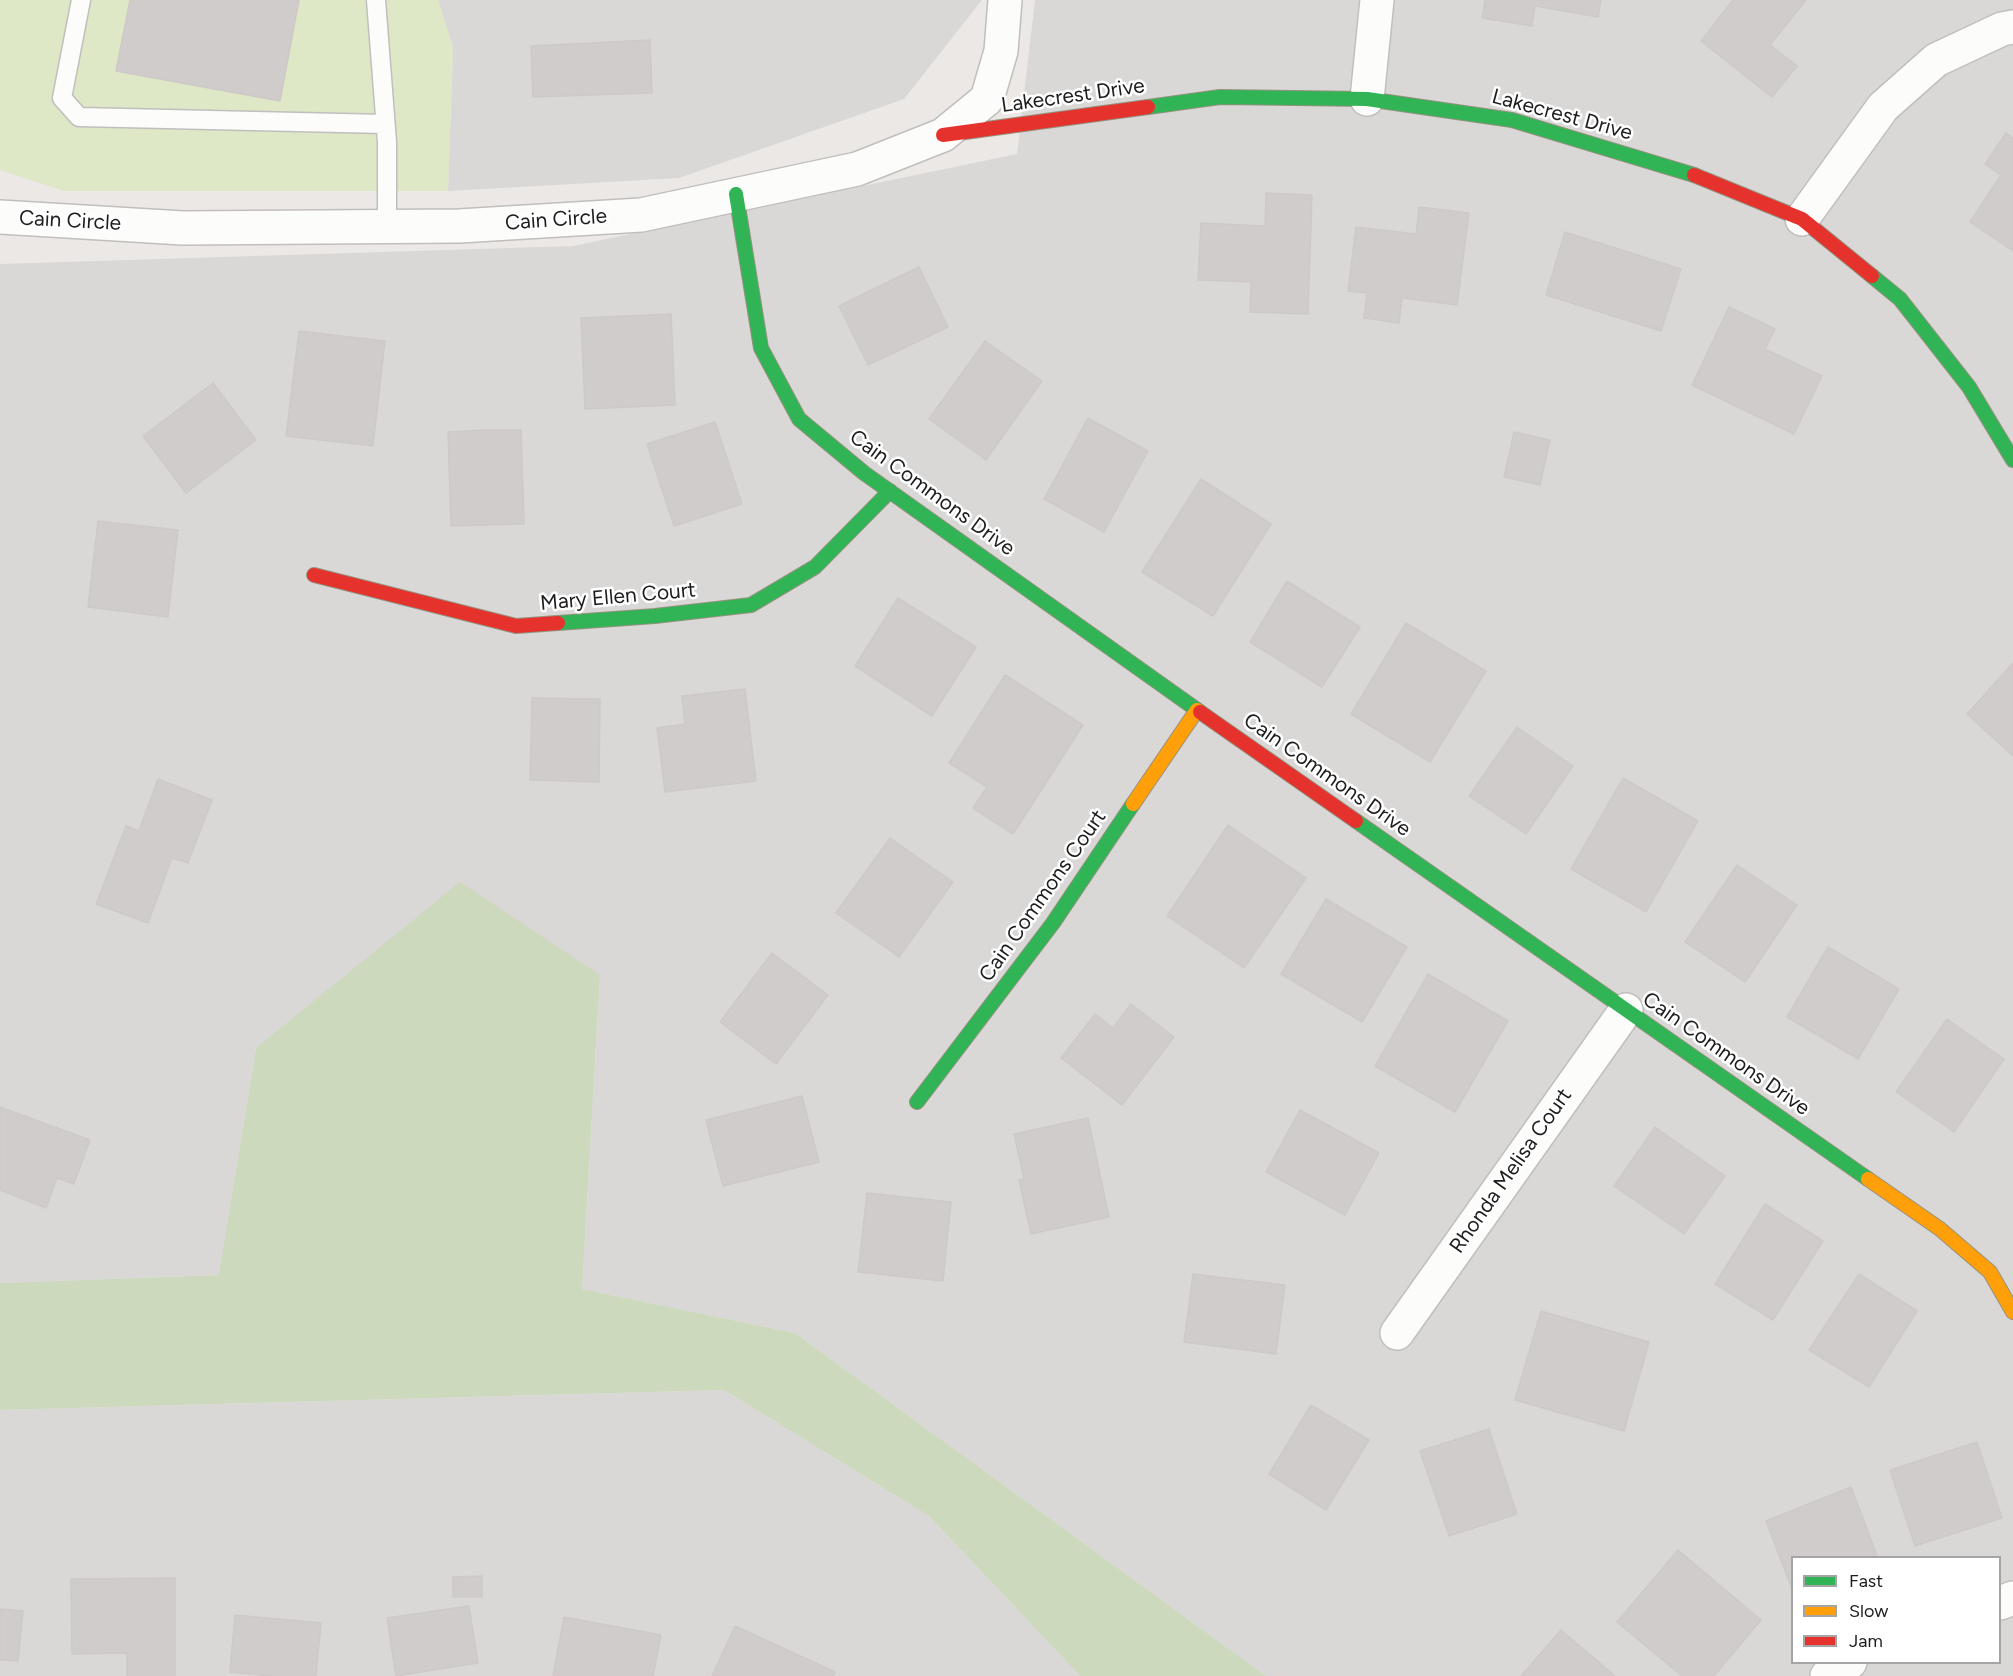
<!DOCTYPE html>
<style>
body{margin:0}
#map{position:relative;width:2013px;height:1676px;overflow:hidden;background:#ebe8e6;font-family:Figtree,sans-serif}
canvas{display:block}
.legend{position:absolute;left:1791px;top:1556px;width:210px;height:108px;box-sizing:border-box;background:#fff;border:2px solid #a5a5a5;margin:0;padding:8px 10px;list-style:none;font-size:18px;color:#1d1d1d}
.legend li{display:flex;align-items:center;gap:12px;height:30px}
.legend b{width:30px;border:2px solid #a5a5a5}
</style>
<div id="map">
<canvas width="2013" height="1676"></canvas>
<ul class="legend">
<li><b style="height:8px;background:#30b455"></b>Fast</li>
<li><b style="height:8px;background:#ff9f0a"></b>Slow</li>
<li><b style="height:8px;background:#e5322d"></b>Jam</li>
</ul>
</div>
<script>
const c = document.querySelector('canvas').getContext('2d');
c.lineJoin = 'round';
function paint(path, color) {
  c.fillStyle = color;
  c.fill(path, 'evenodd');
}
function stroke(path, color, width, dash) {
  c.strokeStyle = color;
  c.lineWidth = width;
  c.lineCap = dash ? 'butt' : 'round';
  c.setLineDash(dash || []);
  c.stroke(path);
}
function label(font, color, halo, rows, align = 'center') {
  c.font = font + ' Figtree,sans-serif';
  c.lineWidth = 5;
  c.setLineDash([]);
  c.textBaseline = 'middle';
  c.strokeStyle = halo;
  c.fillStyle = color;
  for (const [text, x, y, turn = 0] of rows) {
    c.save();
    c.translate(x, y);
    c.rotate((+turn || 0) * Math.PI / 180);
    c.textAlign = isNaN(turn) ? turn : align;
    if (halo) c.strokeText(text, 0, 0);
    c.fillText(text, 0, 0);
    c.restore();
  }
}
const residential = new Path2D(`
 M 438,0 L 982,0 L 904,99 L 679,178 L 448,191 L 453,47 Z
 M 1035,0 L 2013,0 L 2013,1676 L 1266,1676 L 795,1333 L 582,1289 L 600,975 L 256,1048 L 220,1275 L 0,1283 L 0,264 L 573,246 L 1017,154 ZM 1792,1558 L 2000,1558 L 2000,1662 L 1792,1662 Z
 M 724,1390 L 929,1516 L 1080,1676 L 0,1676 L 0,1410 Z`);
const grass = new Path2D(`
 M 0,0 L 438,0 L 453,47 L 448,191 L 64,191 L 0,170 Z`);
const forest = new Path2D(`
 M 460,882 L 600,975 L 582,1289 L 795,1333 L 1266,1676 L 1080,1676 L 929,1516 L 724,1390 L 0,1410 L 0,1283 L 219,1275 L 256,1048 Z`);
const building = new Path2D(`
 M 130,0 L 299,0 L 280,101 L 116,71 Z
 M 1485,0 L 1601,0 L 1598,17 L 1535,6 L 1532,26 L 1482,18 Z
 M 1733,0 L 1806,0 L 1770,45 L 1797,66 L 1772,97 L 1701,41 Z
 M 650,40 L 652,93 L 533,97 L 531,46 Z
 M 2006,133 L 2013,138 L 2013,251 L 1970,222 L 2001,175 L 1985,164 Z
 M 1266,193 L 1312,195 L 1308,314 L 1250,312 L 1251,282 L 1198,280 L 1201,223 L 1265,226 Z
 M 1419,207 L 1469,213 L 1457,305 L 1402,298 L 1399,323 L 1364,318 L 1367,293 L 1348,291 L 1356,227 L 1416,234 Z
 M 1565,232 L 1681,269 L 1661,331 L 1546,295 Z
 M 919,267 L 948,327 L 868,365 L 839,306 Z
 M 1729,307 L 1775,329 L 1765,349 L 1822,376 L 1794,434 L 1692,385 Z
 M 671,314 L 675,405 L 585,409 L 581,318 Z
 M 299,331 L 385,341 L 373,446 L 286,436 Z
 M 985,341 L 1042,381 L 986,460 L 929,419 Z
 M 213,383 L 256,440 L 186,493 L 143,436 Z
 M 1088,418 L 1148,451 L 1104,532 L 1044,499 Z
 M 715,422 L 742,504 L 674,526 L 647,444 Z
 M 484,430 L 521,430 L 524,524 L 451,526 L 448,432 Z
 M 1514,432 L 1550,440 L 1540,485 L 1504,477 Z
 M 1201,479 L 1271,524 L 1213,616 L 1142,572 Z
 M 98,521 L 178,530 L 168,617 L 88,607 Z
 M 1287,581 L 1360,627 L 1322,687 L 1250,642 Z
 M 898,598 L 976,647 L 932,716 L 855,666 Z
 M 1406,623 L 1486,671 L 1430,762 L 1351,714 Z
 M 2013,663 L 2013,756 L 1967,714 Z
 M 1005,675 L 1083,725 L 1013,834 L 973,808 L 987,787 L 949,763 Z
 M 745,689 L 756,781 L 665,792 L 657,728 L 685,724 L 682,696 Z
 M 532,698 L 600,699 L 599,782 L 530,780 Z
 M 1517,727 L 1573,766 L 1526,834 L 1469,796 Z
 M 1623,778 L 1698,821 L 1646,912 L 1571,869 Z
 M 158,779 L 212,800 L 188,863 L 172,858 L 148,923 L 96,904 L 126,826 L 139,831 Z
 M 1228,825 L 1306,878 L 1244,968 L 1167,916 Z
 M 890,838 L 953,882 L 899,957 L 836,913 Z
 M 1737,865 L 1797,905 L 1745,982 L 1685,942 Z
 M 1326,899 L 1407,947 L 1362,1022 L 1281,974 Z
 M 1828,947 L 1899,989 L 1858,1059 L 1787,1017 Z
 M 772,953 L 828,995 L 776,1064 L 720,1022 Z
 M 1428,974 L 1508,1021 L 1455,1112 L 1375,1066 Z
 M 1131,1004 L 1174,1037 L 1122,1105 L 1061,1058 L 1095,1014 L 1113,1028 Z
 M 1947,1019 L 2004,1059 L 1954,1132 L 1896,1092 Z
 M 802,1096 L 819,1162 L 723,1186 L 706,1120 Z
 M 0,1107 L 90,1140 L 74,1184 L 57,1178 L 46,1208 L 0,1190 Z
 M 1300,1110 L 1379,1153 L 1345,1215 L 1266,1172 Z
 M 1088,1118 L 1109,1217 L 1031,1234 L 1019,1180 L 1024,1179 L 1014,1134 Z
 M 1655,1127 L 1725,1176 L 1684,1234 L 1614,1186 Z
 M 867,1193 L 951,1202 L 943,1281 L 858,1272 Z
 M 1765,1204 L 1823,1241 L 1773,1320 L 1715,1284 Z
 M 1193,1274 L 1285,1285 L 1276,1354 L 1184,1342 Z
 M 1859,1274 L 1917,1311 L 1869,1387 L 1809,1350 Z
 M 1541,1311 L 1649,1342 L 1624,1431 L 1515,1400 Z
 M 1311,1405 L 1369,1440 L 1326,1510 L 1269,1474 Z
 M 1489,1429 L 1517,1514 L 1449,1536 L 1420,1451 Z
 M 1977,1442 L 2002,1518 L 1915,1546 L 1890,1470 Z
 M 1851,1487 L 1878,1558 L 1792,1558 L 1792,1589 L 1766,1521 Z
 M 1678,1550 L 1761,1620 L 1714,1676 L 1682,1676 L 1617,1622 Z
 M 482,1576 L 482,1597 L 453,1597 L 453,1577 Z
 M 175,1578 L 175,1676 L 127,1676 L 127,1653 L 72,1654 L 71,1579 Z
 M 469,1606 L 478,1663 L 396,1676 L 387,1618 Z
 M 0,1609 L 23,1611 L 18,1661 L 0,1660 Z
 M 235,1615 L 321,1623 L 316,1676 L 270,1676 L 230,1672 Z
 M 564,1617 L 661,1635 L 653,1676 L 553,1676 Z
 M 735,1626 L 835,1672 L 833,1676 L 712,1676 Z
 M 1561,1630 L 1615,1676 L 1521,1676 Z`);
const lane = new Path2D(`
 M 81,0 L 62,98 L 79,117 L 385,124
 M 376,0 L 387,142 L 387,227`);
const street = new Path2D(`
 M 1367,99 L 1377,0
 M 0,217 L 183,228 L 459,226 L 641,215 L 857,169 L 943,135 L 987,99 L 1001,51 L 1005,0
 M 1802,219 L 1883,107 L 1936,60 L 2002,29 L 2013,27
 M 1397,1333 L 1626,1010
 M 2000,1603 L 2013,1598
 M 1827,1676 L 1850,1662`);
const fast = new Path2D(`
 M 1148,107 L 1220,97 L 1367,99 L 1512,120 L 1694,175
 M 736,194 L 761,348 L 799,419 L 864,473 L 1200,712
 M 1872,276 L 1900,299 L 1969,387 L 2013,460
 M 558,623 L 655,616 L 751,605 L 815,567 L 890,491
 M 1356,821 L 1868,1179
 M 917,1102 L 1053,923 L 1133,804`);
const slow = new Path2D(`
 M 1133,804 L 1197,710
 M 1868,1179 L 1940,1229 L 1990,1272 L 2013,1312`);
const jam = new Path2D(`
 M 943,135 L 1148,107
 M 1694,175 L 1802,219 L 1872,276
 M 314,575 L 516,626 L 558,623
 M 1200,712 L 1356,821`);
const streetNames = [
 ["Lakecrest Drive",1073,96,-8],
 ["Lakecrest Drive",1562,115,15],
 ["Cain Circle",556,220,-4],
 ["Cain Circle",70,221,3],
 ["Cain Commons Drive",932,493,36],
 ["Mary Ellen Court",618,597,-5],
 ["Cain Commons Drive",1327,775,35],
 ["Cain Commons Court",1043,896,-55],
 ["Cain Commons Drive",1726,1054,35],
 ["Rhonda Melisa Court",1511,1171,-55]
];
paint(residential, '#dad8d7');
paint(grass, '#dee7c6');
paint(forest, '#ccd9bc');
paint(building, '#d0cccb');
stroke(building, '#cec9c7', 1.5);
stroke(lane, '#c1bfbe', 21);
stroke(street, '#c1bfbe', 36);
stroke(fast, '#95927f', 16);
stroke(slow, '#95927f', 16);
stroke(jam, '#95927f', 16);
stroke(lane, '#fcfcfb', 18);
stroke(street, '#fcfcfb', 33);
stroke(fast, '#30b455', 14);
stroke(slow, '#ff9f0a', 14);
stroke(jam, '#e5322d', 14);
label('21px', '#1d1d1d', '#fff', streetNames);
</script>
